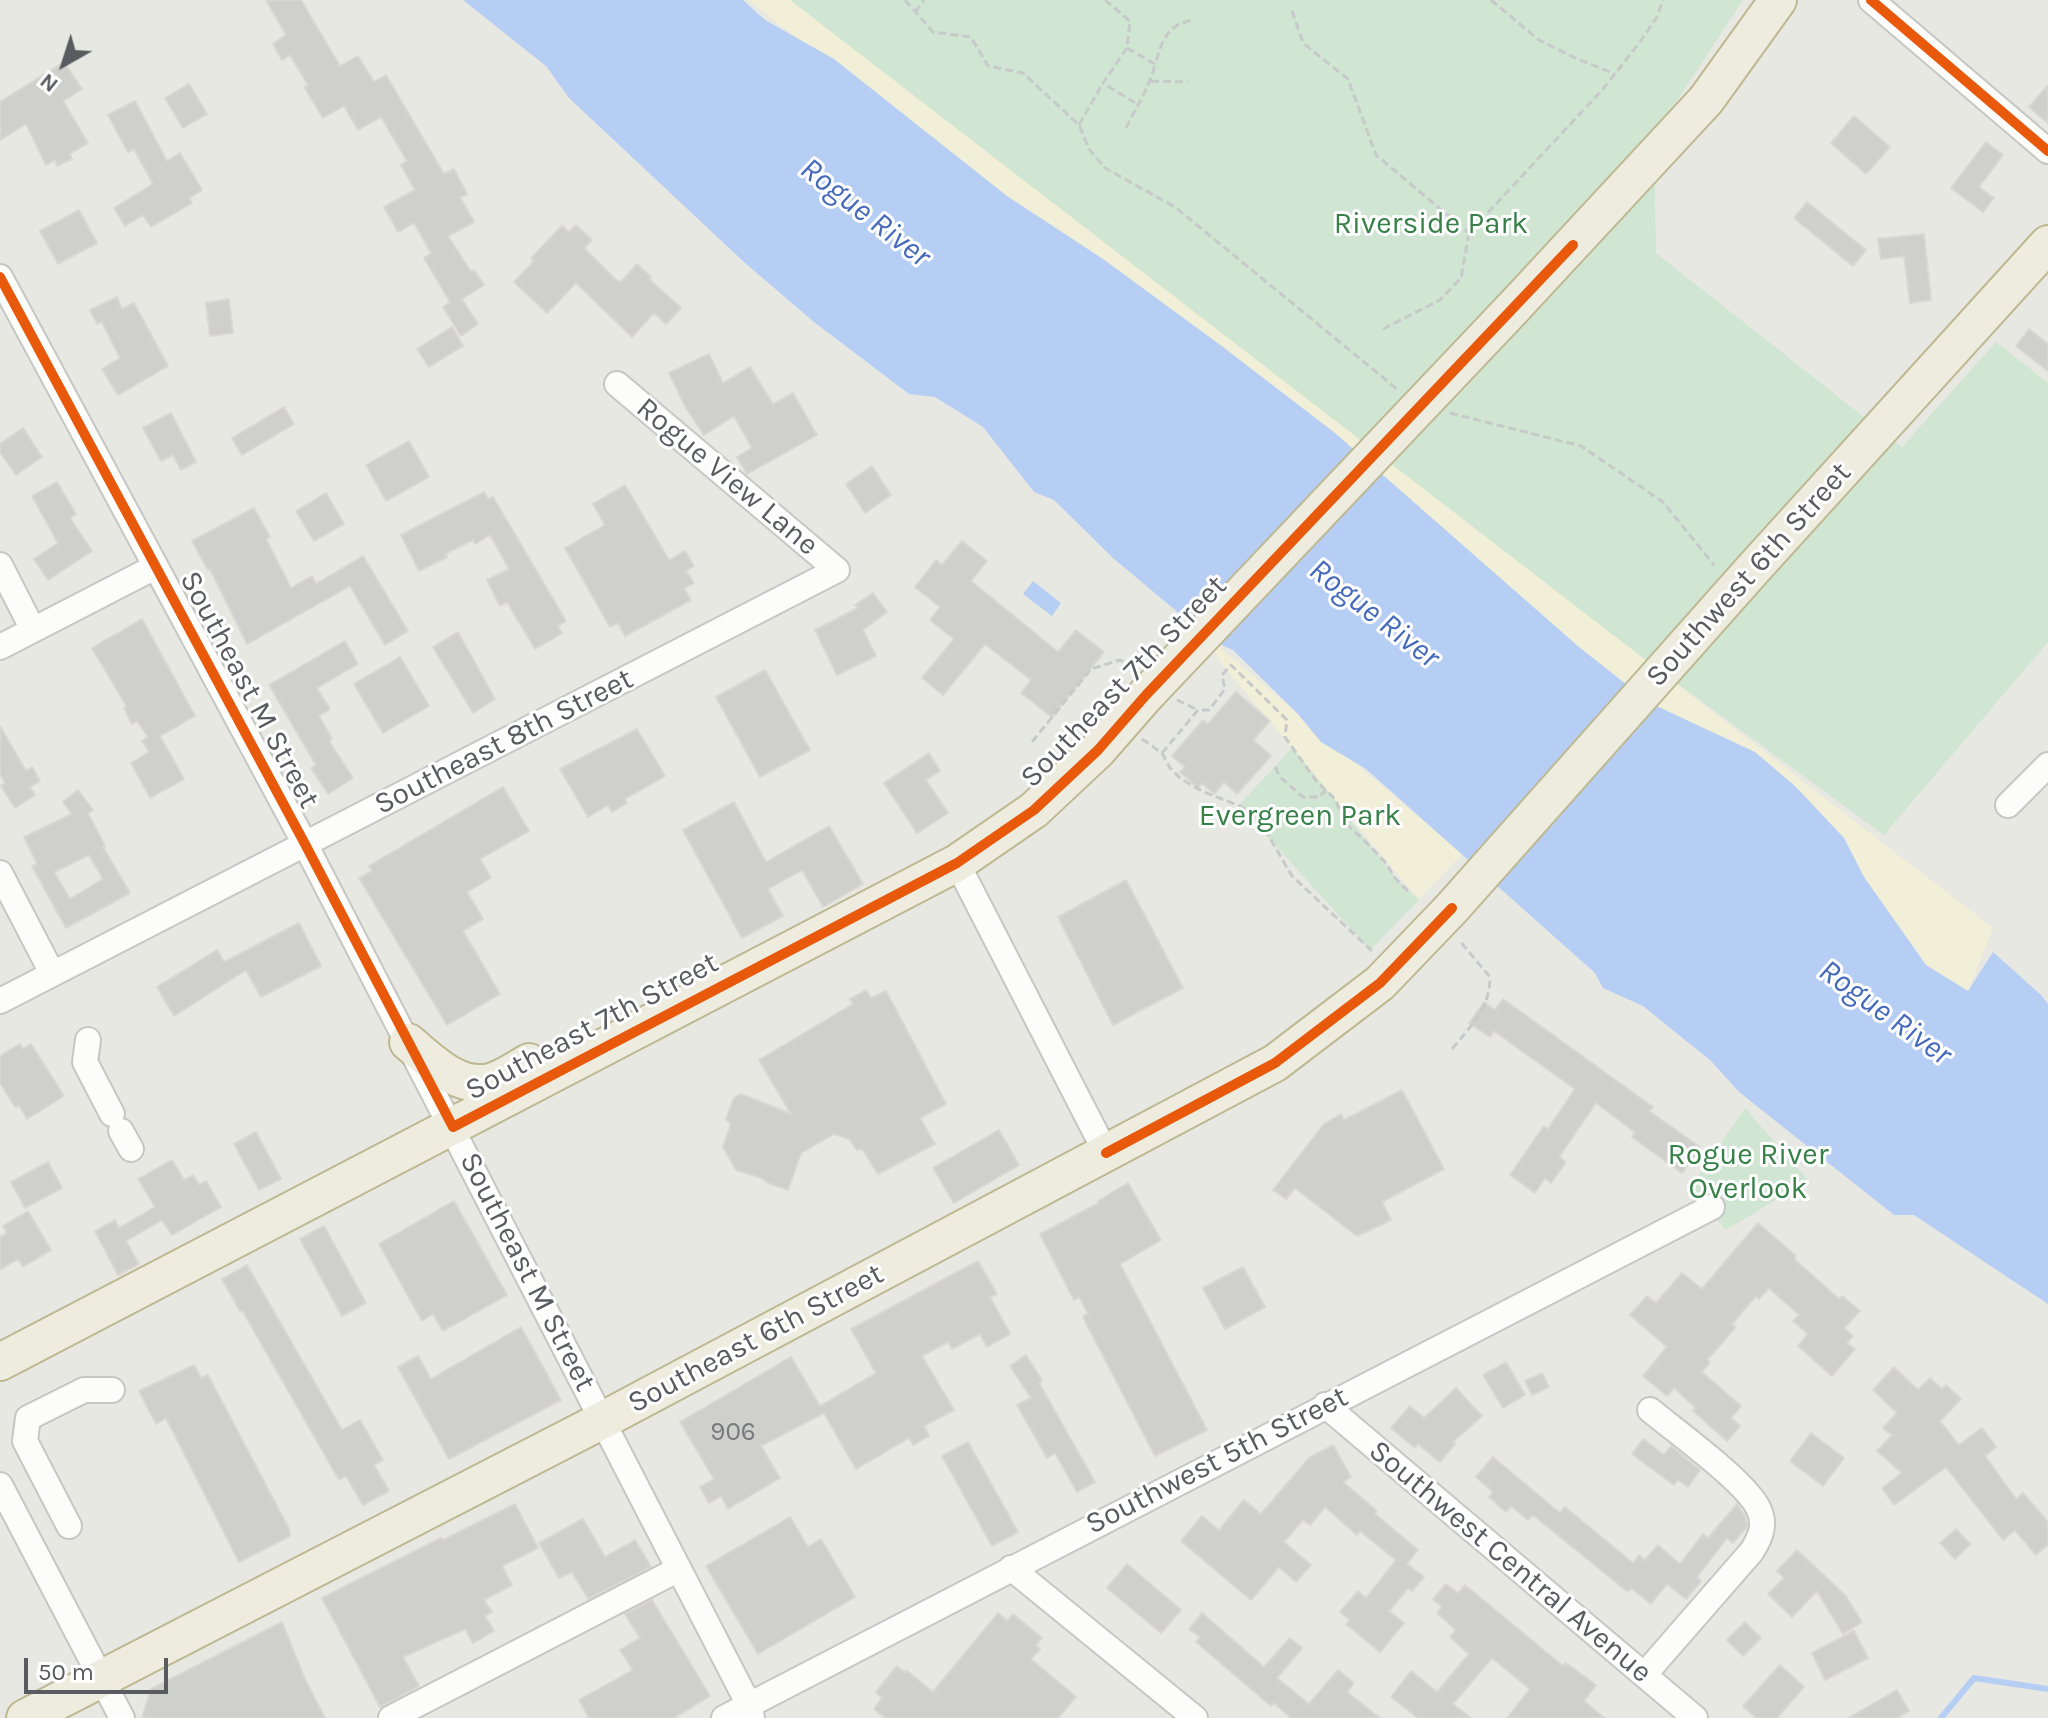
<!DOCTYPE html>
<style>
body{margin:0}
#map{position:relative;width:2048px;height:1718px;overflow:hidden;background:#e8e8e3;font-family:Karla,sans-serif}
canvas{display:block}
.north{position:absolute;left:24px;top:24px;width:80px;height:80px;-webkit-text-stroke:6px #fff;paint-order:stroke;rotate:219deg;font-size:22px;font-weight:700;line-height:32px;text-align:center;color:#595b60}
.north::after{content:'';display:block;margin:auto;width:28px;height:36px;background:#595b60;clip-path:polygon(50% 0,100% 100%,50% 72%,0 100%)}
.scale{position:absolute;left:24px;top:1658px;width:144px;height:36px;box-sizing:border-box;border:4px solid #595b60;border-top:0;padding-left:10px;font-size:24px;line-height:28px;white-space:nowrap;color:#595b60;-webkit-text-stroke:6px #fff;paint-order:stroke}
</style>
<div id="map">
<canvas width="2048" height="1718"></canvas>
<div class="north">N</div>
<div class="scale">50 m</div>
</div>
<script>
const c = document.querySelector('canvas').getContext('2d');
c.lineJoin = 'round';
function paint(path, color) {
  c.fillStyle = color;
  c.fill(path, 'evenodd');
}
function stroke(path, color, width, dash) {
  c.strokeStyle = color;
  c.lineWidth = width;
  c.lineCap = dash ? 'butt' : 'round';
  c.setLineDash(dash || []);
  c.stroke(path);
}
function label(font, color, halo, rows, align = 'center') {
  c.font = font + ' Karla,sans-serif';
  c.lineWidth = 6;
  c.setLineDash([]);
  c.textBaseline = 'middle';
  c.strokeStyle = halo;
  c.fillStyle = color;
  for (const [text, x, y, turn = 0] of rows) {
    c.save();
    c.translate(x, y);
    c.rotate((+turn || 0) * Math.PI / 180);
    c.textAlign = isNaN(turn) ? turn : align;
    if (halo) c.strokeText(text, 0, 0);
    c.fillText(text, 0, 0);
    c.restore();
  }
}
const green = new Path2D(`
 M 787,0 L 1743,0 L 1654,136 L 1656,253 L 1902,447 L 1996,342 L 2048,383 L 2048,642 L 1884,835 L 1335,433 Z
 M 1293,747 L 1399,882 L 1419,900 L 1370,950 L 1239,805 Z
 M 1745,1108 L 1808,1180 L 1726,1230 L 1689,1189 Z`);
const sand = new Path2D(`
 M 748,0 L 790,0 L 1993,928 L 1968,991 L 1926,965 L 1650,703 L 1332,453 Z
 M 1212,641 L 1462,854 L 1419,900 L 1217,658 Z`);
const water = new Path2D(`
 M 463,0 L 743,0 L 765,20 L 834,59 L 1007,196 L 1103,259 L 1219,344 L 1335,433 L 1579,647 L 1650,703 L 1755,752 L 1795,786 L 1844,838 L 1864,877 L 1926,965 L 1968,991 L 1993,952 L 2041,995 L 2048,1004 L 2048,1304 L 1914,1215 L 1894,1215 L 1739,1092 L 1711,1061 L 1643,1006 L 1603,988 L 1595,973 L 1366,769 L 1321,742 L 1297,713 L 1233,650 L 1212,641 L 1113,558 L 1054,500 L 1034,492 L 983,427 L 935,397 L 909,394 L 814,322 L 745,263 L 569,98 L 546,66 Z
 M 1033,581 L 1061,603 L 1052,616 L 1023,594 Z`);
const stream = new Path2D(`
 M 1941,1718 L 1974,1678 L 2048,1689`);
const building = new Path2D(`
 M 266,0 L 301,0 L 340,66 L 358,56 L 374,82 L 386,75 L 444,174 L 454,169 L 467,194 L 460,197 L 474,222 L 448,236 L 471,272 L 474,270 L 484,285 L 462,299 L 478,324 L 461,336 L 443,307 L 450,302 L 424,258 L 431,253 L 414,223 L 398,232 L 384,207 L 415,190 L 401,165 L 407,161 L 381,117 L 358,130 L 344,106 L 323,118 L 304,87 L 308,85 L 290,55 L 282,60 L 273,44 L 286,35 Z
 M 64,62 L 82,89 L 63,101 L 88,143 L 70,154 L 72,159 L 57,166 L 55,160 L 46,165 L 26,124 L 0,140 L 0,102 Z
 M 189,84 L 207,114 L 183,128 L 165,98 Z
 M 2048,85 L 2048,123 L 2029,107 Z
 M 135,101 L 167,161 L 180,153 L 202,190 L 189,198 L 192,203 L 151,227 L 143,215 L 125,226 L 114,208 L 153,184 L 134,149 L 128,152 L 108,115 Z
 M 1854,116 L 1890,147 L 1866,174 L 1831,143 Z
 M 1986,142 L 2003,155 L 1979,187 L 1994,198 L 1983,212 L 1951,188 Z
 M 1807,202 L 1866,250 L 1853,266 L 1794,218 Z
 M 79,210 L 97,243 L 58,264 L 40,231 Z
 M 576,225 L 592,240 L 584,248 L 616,280 L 621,282 L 637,264 L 651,277 L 649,279 L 681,308 L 666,324 L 654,313 L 632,337 L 576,283 L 547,313 L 514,282 L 534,261 L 531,258 L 562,226 L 569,232 Z
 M 1924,234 L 1931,300 L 1910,303 L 1904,256 L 1881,259 L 1878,239 Z
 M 117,297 L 122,309 L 134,303 L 168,366 L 118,395 L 102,369 L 120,358 L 102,322 L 97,324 L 90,310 Z
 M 229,299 L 233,333 L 210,336 L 206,303 Z
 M 452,327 L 463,346 L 429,367 L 417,349 Z
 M 2029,329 L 2048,344 L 2048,371 L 2016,346 Z
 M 709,354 L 723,383 L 750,367 L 773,404 L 793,393 L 817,435 L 747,474 L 737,457 L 752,448 L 734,416 L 704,435 L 685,406 L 669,373 Z
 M 284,407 L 294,424 L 242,455 L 232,438 Z
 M 171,413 L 196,462 L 181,470 L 173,455 L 161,461 L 143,428 Z
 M 23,428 L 42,457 L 16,475 L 0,452 L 0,444 Z
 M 409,441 L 429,477 L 386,501 L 366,465 Z
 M 872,466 L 891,495 L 865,513 L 846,484 Z
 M 57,482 L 76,514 L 70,518 L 92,551 L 48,580 L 34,559 L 58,543 L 32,496 Z
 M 625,485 L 669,560 L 685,551 L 694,566 L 686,571 L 694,583 L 684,589 L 691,600 L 625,636 L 618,623 L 610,627 L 565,548 L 605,525 L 593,504 Z
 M 484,492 L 488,499 L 493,497 L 566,621 L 558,626 L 562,633 L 535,649 L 507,602 L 500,606 L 487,580 L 509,569 L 490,535 L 475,544 L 473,540 L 445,554 L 447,557 L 419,571 L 401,535 Z
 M 326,493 L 344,524 L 314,541 L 296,511 Z
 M 254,508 L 270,537 L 266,539 L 291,588 L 312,576 L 316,584 L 363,556 L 408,631 L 385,645 L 350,586 L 247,644 L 210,569 L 208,570 L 192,541 Z
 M 962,541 L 987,561 L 971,581 L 1058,652 L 1076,630 L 1104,652 L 1052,717 L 1021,693 L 1031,680 L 985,644 L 943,695 L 922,678 L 954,639 L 930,620 L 940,607 L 915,587 L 936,560 L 942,565 Z
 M 873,593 L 887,612 L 863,630 L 876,656 L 837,675 L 815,630 L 858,608 L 855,605 Z
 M 142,619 L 195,716 L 160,736 L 184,779 L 150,798 L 131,763 L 149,752 L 142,741 L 148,737 L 137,721 L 132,724 L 124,708 L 127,707 L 92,648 Z
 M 458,632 L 495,699 L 473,713 L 433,647 Z
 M 345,641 L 358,664 L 317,688 L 330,709 L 319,716 L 332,739 L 329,741 L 353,778 L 328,794 L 311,768 L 316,765 L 269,685 Z
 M 400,657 L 429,706 L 383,733 L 354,684 Z
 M 765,670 L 810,750 L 760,777 L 716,697 Z
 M 1236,692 L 1270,721 L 1253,740 L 1271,756 L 1237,794 L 1224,782 L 1214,794 L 1202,783 L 1198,788 L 1180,772 L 1185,767 L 1172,756 L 1203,720 L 1208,724 Z
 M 0,726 L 26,771 L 32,767 L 40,781 L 30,787 L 35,795 L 15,808 L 1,786 L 5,783 L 0,774 Z
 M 637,729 L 665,776 L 625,799 L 627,803 L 612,812 L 608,805 L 588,817 L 560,769 Z
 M 929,753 L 940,771 L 926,780 L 948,813 L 917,833 L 884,783 Z
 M 503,787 L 529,831 L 480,859 L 491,878 L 467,892 L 483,919 L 463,931 L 500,994 L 447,1025 L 359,878 L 372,871 L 369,866 Z
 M 78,790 L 93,810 L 88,813 L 105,846 L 103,847 L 130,893 L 66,928 L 32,866 L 37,864 L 24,837 L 72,814 L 63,802 ZM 89,855 L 103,879 L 70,899 L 54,872 Z
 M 734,802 L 766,862 L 829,826 L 863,884 L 823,907 L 802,870 L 768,889 L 783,916 L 742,938 L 683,830 Z
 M 1126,880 L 1183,988 L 1113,1025 L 1058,917 Z
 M 299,923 L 321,966 L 261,997 L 246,970 L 174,1016 L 157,987 L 217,950 L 224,962 Z
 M 866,990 L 871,998 L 886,991 L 946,1104 L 920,1118 L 935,1144 L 878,1174 L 862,1149 L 857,1150 L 849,1139 L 834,1134 L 801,1153 L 788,1190 L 768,1183 L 762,1178 L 736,1170 L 723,1147 L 731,1124 L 726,1119 L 734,1098 L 741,1094 L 791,1114 L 759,1060 L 853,1004 L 850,999 Z
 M 1503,999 L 1653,1107 L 1649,1111 L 1700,1147 L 1682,1173 L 1632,1137 L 1635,1132 L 1596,1103 L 1559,1157 L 1566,1162 L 1551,1183 L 1545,1178 L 1535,1193 L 1510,1175 L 1544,1126 L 1548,1129 L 1575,1089 L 1494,1031 L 1490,1037 L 1469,1023 L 1484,1002 L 1495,1010 Z
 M 20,1044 L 23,1049 L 31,1044 L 64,1096 L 27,1119 L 19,1105 L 15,1107 L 0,1083 L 0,1056 Z
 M 1402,1090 L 1444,1169 L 1382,1202 L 1391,1220 L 1357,1236 L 1295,1188 L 1286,1199 L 1273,1190 L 1324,1124 L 1341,1114 L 1344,1120 Z
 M 999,1130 L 1019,1165 L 954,1203 L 933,1168 Z
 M 256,1132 L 281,1179 L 259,1190 L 234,1144 Z
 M 172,1160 L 184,1180 L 193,1175 L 199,1185 L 206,1181 L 221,1207 L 172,1235 L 162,1220 L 126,1241 L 139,1264 L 118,1275 L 95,1231 L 115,1220 L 119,1228 L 155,1207 L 138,1179 Z
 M 48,1162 L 62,1188 L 25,1208 L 11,1182 Z
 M 1128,1183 L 1161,1240 L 1120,1264 L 1207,1430 L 1155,1456 L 1083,1317 L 1088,1313 L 1079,1297 L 1074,1300 L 1040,1234 L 1099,1203 L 1098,1201 Z
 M 454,1201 L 507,1295 L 443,1331 L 433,1314 L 422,1321 L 379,1244 Z
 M 28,1211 L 51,1250 L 23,1267 L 18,1259 L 0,1270 L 0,1237 L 7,1233 L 3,1226 Z
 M 1758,1223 L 1796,1256 L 1794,1259 L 1839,1299 L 1842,1296 L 1860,1311 L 1844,1328 L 1853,1336 L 1847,1343 L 1855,1349 L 1832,1376 L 1798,1346 L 1808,1334 L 1793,1321 L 1799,1315 L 1769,1288 L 1759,1299 L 1756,1296 L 1732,1324 L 1736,1327 L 1707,1360 L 1710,1362 L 1702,1372 L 1741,1406 L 1731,1418 L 1740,1426 L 1727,1441 L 1693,1411 L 1696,1408 L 1674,1388 L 1667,1396 L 1643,1376 L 1667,1347 L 1630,1315 L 1647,1296 L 1656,1303 L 1682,1273 L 1702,1289 Z
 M 324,1226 L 366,1303 L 342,1316 L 300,1239 Z
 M 978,1261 L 997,1294 L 990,1297 L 1010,1334 L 987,1347 L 980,1334 L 952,1349 L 948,1342 L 922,1356 L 954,1410 L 924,1426 L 929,1436 L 913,1445 L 909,1438 L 856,1469 L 824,1413 L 761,1446 L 780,1478 L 728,1509 L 721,1496 L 709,1503 L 700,1487 L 714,1479 L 680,1422 L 791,1357 L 820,1406 L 876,1373 L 851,1329 Z
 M 247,1265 L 342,1430 L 360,1420 L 383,1460 L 374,1465 L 389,1491 L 363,1505 L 346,1476 L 339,1480 L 242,1310 L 240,1311 L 222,1279 Z
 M 1243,1267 L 1265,1307 L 1225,1329 L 1203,1288 Z
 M 521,1327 L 561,1400 L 449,1459 L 398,1367 L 418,1356 L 431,1379 Z
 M 1026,1355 L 1042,1380 L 1039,1383 L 1095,1482 L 1077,1492 L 1055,1453 L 1047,1458 L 1017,1405 L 1031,1398 L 1010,1366 Z
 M 1506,1362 L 1525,1395 L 1503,1408 L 1483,1375 Z
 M 194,1365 L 201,1378 L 208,1375 L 289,1529 L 290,1536 L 239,1562 L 166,1418 L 156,1424 L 139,1391 Z
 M 1894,1367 L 1918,1390 L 1930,1378 L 1942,1389 L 1946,1385 L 1961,1399 L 1940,1421 L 1959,1445 L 1982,1428 L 1996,1447 L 1985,1456 L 2016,1499 L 2023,1493 L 2048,1522 L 2048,1545 L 2036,1555 L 2015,1530 L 2003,1540 L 1946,1467 L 1894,1505 L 1882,1488 L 1902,1473 L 1877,1451 L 1892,1435 L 1883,1428 L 1897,1413 L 1873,1390 Z
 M 1542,1373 L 1549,1387 L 1532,1395 L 1525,1381 Z
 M 1456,1388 L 1482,1416 L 1453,1442 L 1455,1444 L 1440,1462 L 1418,1444 L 1415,1448 L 1391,1428 L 1410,1406 L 1424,1418 Z
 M 1811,1433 L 1844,1458 L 1823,1486 L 1790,1461 Z
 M 1643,1439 L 1664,1455 L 1671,1446 L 1700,1470 L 1688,1487 L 1678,1480 L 1674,1485 L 1632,1454 Z
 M 968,1442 L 1018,1532 L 992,1546 L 942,1456 Z
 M 1333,1445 L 1351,1477 L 1343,1482 L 1377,1511 L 1375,1514 L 1418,1550 L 1407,1564 L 1424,1577 L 1412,1591 L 1408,1588 L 1389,1611 L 1404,1623 L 1380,1652 L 1346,1624 L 1350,1620 L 1340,1612 L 1358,1591 L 1366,1598 L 1396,1560 L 1360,1531 L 1357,1535 L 1325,1507 L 1310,1525 L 1303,1520 L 1284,1542 L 1311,1565 L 1296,1582 L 1279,1567 L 1251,1600 L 1181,1541 L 1202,1516 L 1219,1530 L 1244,1500 L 1261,1514 L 1309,1458 Z
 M 1493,1457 L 1560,1513 L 1565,1507 L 1633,1563 L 1639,1555 L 1645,1560 L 1658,1545 L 1680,1564 L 1703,1534 L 1708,1538 L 1737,1504 L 1745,1516 L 1747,1527 L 1733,1543 L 1727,1538 L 1697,1577 L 1701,1581 L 1686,1599 L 1667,1584 L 1651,1604 L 1631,1588 L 1628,1592 L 1533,1515 L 1528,1520 L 1511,1506 L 1506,1512 L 1489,1497 L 1493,1492 L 1476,1477 Z
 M 515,1504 L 538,1548 L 502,1566 L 512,1585 L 484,1600 L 492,1612 L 485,1616 L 494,1631 L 473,1643 L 465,1629 L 403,1657 L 419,1686 L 380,1707 L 322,1598 L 441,1538 L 443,1540 Z
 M 790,1517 L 808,1547 L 821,1539 L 855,1597 L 758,1654 L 706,1566 Z
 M 583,1519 L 605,1557 L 635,1540 L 651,1567 L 588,1599 L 572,1572 L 559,1578 L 539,1543 Z
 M 1956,1529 L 1970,1544 L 1955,1559 L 1940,1543 Z
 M 1797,1550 L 1845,1595 L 1862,1622 L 1843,1634 L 1817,1591 L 1792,1617 L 1768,1594 L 1784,1578 L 1777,1571 Z
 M 1127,1564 L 1181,1610 L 1161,1633 L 1107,1588 Z
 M 1446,1584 L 1458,1593 L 1465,1585 L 1563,1666 L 1566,1663 L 1596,1685 L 1584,1701 L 1604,1718 L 1507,1718 L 1530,1689 L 1492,1658 L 1453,1704 L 1471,1718 L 1418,1718 L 1391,1697 L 1411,1671 L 1437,1692 L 1469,1654 L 1450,1637 L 1456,1630 L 1437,1613 L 1442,1607 L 1433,1599 Z
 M 652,1600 L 710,1696 L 674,1718 L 589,1718 L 579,1700 L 633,1670 L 620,1650 L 640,1638 L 625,1614 Z
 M 998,1613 L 1007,1621 L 1013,1614 L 1042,1638 L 1036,1645 L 1040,1649 L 1031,1659 L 1076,1697 L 1058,1718 L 885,1718 L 874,1709 L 882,1698 L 876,1692 L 897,1666 L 905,1673 L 906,1670 L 933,1692 Z
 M 1202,1613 L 1264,1667 L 1290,1638 L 1302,1648 L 1277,1678 L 1309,1704 L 1338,1670 L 1354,1683 L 1347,1692 L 1380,1718 L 1291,1718 L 1274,1703 L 1271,1706 L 1196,1642 L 1200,1637 L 1189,1629 Z
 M 282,1622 L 305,1679 L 325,1718 L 142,1718 L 151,1689 Z
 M 1745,1622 L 1761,1638 L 1743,1656 L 1727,1640 Z
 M 1854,1631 L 1868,1658 L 1825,1680 L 1812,1653 Z
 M 1780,1665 L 1804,1687 L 1777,1718 L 1756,1718 L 1743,1706 Z
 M 1897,1690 L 1909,1711 L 1897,1718 L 1848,1718 Z`);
const path = new Path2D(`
 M 905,0 L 933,32 L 971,37 L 988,66 L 1023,73 L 1079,125 L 1089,149 L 1105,168 L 1175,207 L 1397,389
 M 1105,0 L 1130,21 L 1127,48 L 1155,64 C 1163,40 1166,25 1193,20
 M 1491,0 L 1539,40 L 1573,57 L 1615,74
 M 1292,11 L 1303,43 L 1348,79 L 1376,155 L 1469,233
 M 915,12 L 924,0
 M 1127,48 L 1103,83 L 1137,104
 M 1151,81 L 1188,82
 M 1079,125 L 1103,83
 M 1126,128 C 1136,107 1150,87 1155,64
 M 1383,329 L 1440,300 L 1461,278 L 1469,233 L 1603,89 L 1640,42 L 1657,17 L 1663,0
 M 1450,413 L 1581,446 L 1663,502 L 1714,565
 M 1177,700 L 1198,710
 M 1142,739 L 1162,753 L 1170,768 L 1181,779 L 1202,791 L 1242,807 L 1264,828 L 1292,876 L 1372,951
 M 1032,742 L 1091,669 L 1120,660 L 1134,667
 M 1162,753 L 1198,710 L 1209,710 L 1225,689 L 1222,675 L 1231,665 L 1287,720 L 1285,737 L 1317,782 L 1335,799 L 1346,824 L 1365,841 L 1386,863 L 1394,877 L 1410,893
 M 1275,767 L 1280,777 L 1303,797 L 1318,797 L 1326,791
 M 1452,1049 C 1471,1026 1490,1008 1490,977 L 1459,940`);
const minor = new Path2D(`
 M 1871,0 L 2048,151
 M 0,277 L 305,844 L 749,1705 L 752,1718
 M 0,565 L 33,630
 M 0,647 L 155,567
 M 2008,805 L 2048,765
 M 957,863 L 1106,1153
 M 0,873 L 52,973
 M 0,1001 L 837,570 L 617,384
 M 88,1040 L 85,1062 L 112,1114
 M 121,1131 L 131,1149
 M 1325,1405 L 1695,1718
 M 0,1485 L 122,1718
 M 69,1526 L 25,1441 L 28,1418 L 84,1390 L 112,1390
 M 1011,1568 L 1195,1718
 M 1644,1675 L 1752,1551 C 1760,1538 1766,1525 1759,1510 C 1749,1484 1674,1430 1650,1410
 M 391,1718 L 679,1569
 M 724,1718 L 1712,1207`);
const highway = new Path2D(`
 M 1513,308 L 1706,100 L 1778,0
 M 408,1042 C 431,1061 457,1089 490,1082 C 503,1079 517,1069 529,1062
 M 0,1362 L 957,863 L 1034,810 L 1098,750 L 1146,695
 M 25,1718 L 603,1420 L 1275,1063 L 1380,983 L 1452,908 L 1754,568 L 2048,244`);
const highwayBridge = new Path2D(`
 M 1146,695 L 1513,308`);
const cycleway = new Path2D(`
 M 1871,0 L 2048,151
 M 0,277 L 305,844 L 453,1127 L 957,863 L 1034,810 L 1098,750 L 1146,695 L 1573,245
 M 1106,1153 L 1275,1063 L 1380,983 L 1452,908`);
const numberNames = [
 ["906",733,1433]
];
const parkNames = [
 ["Riverside Park",1431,224],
 ["Evergreen Park",1300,816],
 ["Rogue River",1748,1155],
 ["Overlook",1748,1189]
];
const streetNames = [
 ["Rogue View Lane",727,477,40],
 ["Southwest 6th Street",1749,575,-48],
 ["Southeast 7th Street",1124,682,-46],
 ["Southeast M Street",249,690,62],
 ["Southeast 8th Street",504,742,-27],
 ["Southeast 7th Street",592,1027,-28],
 ["Southeast M Street",527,1272,63],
 ["Southeast 6th Street",756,1339,-28],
 ["Southwest 5th Street",1217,1461,-27],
 ["Southwest Central Avenue",1510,1562,40]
];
const waterNames = [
 ["Rogue River",865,213,38],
 ["Rogue River",1374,614,38],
 ["Rogue River",1885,1013,36]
];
paint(green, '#d0e5d2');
paint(sand, '#f1efd7');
paint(water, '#b6cef4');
stroke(stream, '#b6cef4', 6);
paint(building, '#cfcfcc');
stroke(building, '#d8d7d2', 2);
stroke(minor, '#c6c6c5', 28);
stroke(highway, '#beb892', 40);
stroke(path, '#c6cac9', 3, [8, 4]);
stroke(minor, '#fcfcfb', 24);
stroke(highway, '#edecdf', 36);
stroke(highwayBridge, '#beb892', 40, []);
stroke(highwayBridge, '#edecdf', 36);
stroke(cycleway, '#e8590c', 10);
label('26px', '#78797c', null, numberNames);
label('30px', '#378148', '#fff', parkNames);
label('30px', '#595b60', '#fff', streetNames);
label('italic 32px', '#456abc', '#fff', waterNames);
</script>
